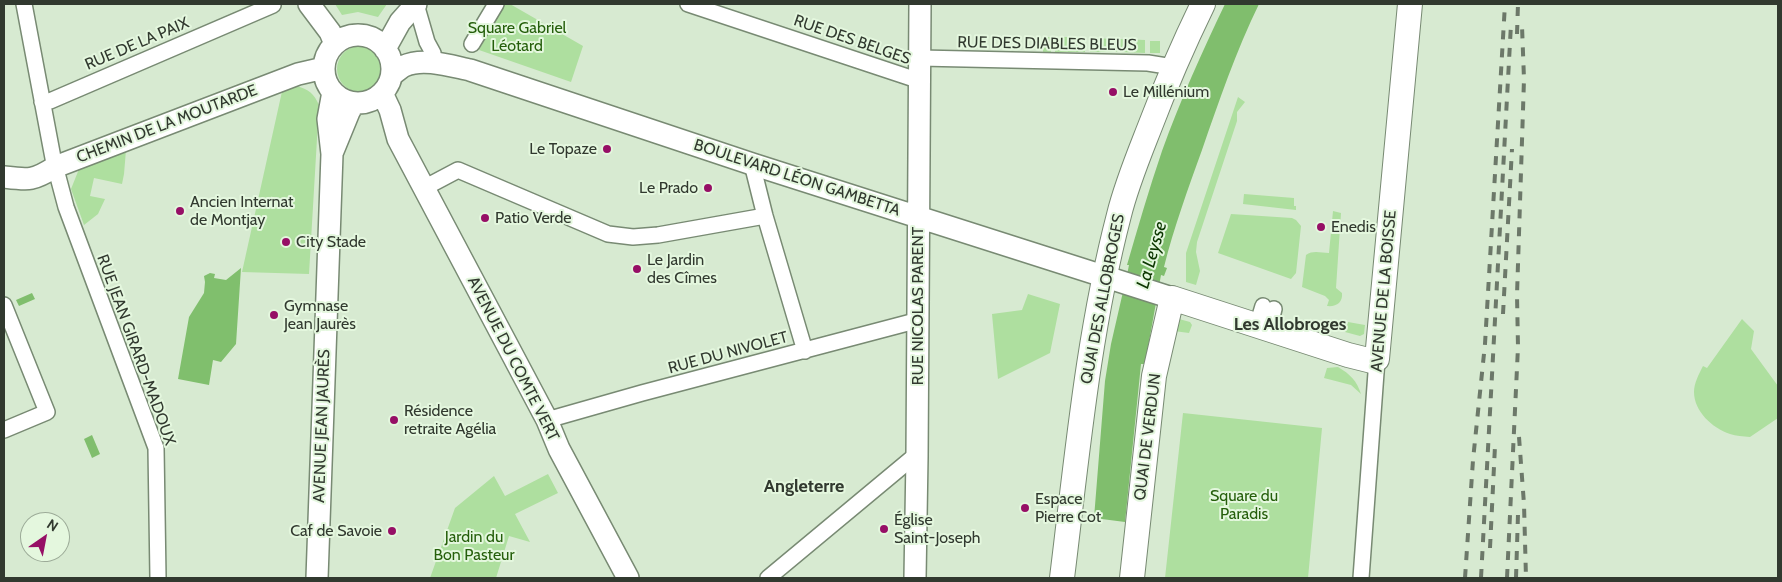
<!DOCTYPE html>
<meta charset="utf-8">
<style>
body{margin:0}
#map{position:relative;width:1782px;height:582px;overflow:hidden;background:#d7ead1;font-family:Cabin,sans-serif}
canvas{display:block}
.frame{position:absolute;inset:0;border:5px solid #31392f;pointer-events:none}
.north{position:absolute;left:20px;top:512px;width:50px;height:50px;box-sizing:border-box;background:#e4f7de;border:1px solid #9cab98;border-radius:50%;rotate:33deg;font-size:14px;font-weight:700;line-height:20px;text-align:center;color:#31392f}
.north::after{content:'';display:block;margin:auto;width:18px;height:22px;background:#960f66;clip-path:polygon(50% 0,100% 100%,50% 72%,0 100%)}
</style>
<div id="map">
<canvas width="1782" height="582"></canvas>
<div class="frame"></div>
<div class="north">N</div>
</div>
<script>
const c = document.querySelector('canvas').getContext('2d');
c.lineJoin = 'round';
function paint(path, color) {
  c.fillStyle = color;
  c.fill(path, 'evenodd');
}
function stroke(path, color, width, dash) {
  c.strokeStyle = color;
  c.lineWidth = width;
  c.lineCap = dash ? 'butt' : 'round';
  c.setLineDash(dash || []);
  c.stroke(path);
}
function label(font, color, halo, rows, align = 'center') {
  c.font = font + ' Cabin,sans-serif';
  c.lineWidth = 4;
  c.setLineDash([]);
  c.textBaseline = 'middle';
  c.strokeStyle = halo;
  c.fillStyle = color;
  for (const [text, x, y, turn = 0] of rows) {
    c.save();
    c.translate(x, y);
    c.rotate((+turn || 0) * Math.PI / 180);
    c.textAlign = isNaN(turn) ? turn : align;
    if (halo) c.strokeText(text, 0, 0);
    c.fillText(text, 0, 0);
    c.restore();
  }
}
const green = new Path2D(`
 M 335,4 L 387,4 L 378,17 L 358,12 L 342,15 Z
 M 504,4 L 510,4 L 583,46 L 571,82 L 479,50 Z
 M 1043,37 L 1051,37 L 1051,52 L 1043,52 Z
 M 1055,37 L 1085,37 L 1085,52 L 1055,52 Z
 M 1090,38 L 1117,39 L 1117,52 L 1090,52 Z
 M 1120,39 L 1145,40 L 1145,53 L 1120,52 Z
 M 1150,41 L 1160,41 L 1160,53 L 1150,53 Z
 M337 69a23 23 0 1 1 46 0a23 23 0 1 1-46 0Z
 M 296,86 C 309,89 314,94 319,105 L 309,274 L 242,272 L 283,87 Z
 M 1238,97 L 1245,102 L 1237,112 L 1237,121 L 1197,242 L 1196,252 L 1200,271 L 1196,285 L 1186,282 L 1186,253 Z
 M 126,150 L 124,174 L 122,184 L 94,178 L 90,196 L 105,199 L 98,214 L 84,225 L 71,189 L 79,169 Z
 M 1244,194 L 1294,198 L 1294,206 L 1296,206 L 1296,210 L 1243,204 Z
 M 1333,211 L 1341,213 L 1336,288 L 1342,293 C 1343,303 1336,307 1327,306 L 1329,300 L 1325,296 L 1302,287 L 1306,255 C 1313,250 1321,253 1329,253 Z
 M 1231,214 L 1292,218 L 1296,220 L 1301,226 L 1296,273 L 1291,279 L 1218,253 Z
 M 1028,294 L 1060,304 L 1050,353 L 998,379 L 992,314 L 1022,310 Z
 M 1179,319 L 1190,322 L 1192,325 L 1189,333 L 1174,331 Z
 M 1742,319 L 1754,331 L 1751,349 L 1778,386 L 1778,418 L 1750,437 C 1743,436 1736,436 1730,434 C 1712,428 1694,411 1694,392 C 1694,383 1699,374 1703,366 L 1707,368 Z
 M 1348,322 L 1365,325 L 1364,334 L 1360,336 L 1345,332 Z
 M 1338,367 C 1350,374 1357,381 1361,394 L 1351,385 L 1324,378 L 1327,368 Z
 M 1183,413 L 1322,428 L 1308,578 L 1165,578 Z
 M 548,474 L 558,493 L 515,514 L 530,542 L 509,536 L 496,578 L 430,578 L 455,508 L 494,476 L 505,496 Z`);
const forest = new Path2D(`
 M 241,268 L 236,344 L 221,362 L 213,360 L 209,385 L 178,379 L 189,317 L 204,293 L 205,282 L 204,276 L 210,273 L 215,274 L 214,278 L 226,280 Z`);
const water = new Path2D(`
 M 1225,4 L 1259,4 C 1236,51 1219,101 1202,150 C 1188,189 1174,227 1164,267 L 1167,268 L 1164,276 L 1161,275 L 1145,364 L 1141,364 L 1125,522 L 1094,518 L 1105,381 L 1111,344 L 1128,270 L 1129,265 L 1127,265 C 1138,227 1149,189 1162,151 C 1180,101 1202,52 1225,4 Z
 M 32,293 L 35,299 L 19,306 L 16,300 Z
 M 92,435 L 100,454 L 92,458 L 84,439 Z`);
const street = new Path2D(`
 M 24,4 L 53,158 L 66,207 L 156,448 L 158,578
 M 416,4 L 427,42 L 433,53
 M 688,4 L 920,81
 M 472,44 L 496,4
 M 920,58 L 1148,63 L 1173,67
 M 42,102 L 50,101 L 273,5
 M 752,164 L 765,216 L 805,351
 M 424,188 L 458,170 L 608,234 L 633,237 L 658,235 L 765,216
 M 4,305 L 47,412 L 4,430
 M 1257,326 L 1263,306
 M 1269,329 L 1274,309
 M 547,420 L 642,393 L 919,320
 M 768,578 L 917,454
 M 1361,578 L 1377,359`);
const secondary = new Path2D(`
 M 309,4 L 330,32 L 335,44
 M324 69a34 34 0 1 1 68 0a34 34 0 1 1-68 0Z
 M 385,49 L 400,22 L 416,4
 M 392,75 C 396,72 400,68 404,66 C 423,57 451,66 470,70 L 752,164 L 1172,298
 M 382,93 L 390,110 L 398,139 L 547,420 L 559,449 L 628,578
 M 333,151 L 349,112 L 354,103
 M 4,177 C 29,180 33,181 55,167 L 298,74 L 324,68
 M 317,578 L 332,154 L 328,119 L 333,92
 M 915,578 L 917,457 L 920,4`);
const primary = new Path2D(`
 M 1062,578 C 1077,457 1088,334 1119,215 C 1126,186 1138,157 1149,129 C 1165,87 1183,45 1203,4
 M 1132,578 L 1154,376 L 1172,298 L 1348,355 L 1372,361 L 1377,359 L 1410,4`);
const rail = new Path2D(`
 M 1517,34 L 1518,4
 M 1503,314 L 1512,149
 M 1519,437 L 1524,504 L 1526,578
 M 1490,548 L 1495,446
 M 1465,578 L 1473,460 L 1485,344 L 1505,4
 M 1481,578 L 1511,24
 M 1507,578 L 1518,347 L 1517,295 L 1524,79 L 1522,26
 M 1516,578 L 1518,514`);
const markers = [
 [1113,92,5,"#960f66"],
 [607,149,5,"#960f66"],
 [708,188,5,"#960f66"],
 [180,211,5,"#960f66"],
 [485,218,5,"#960f66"],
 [1321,227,5,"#960f66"],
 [286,242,5,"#960f66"],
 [637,269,5,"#960f66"],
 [274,315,5,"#960f66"],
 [394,420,5,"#960f66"],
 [1025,508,5,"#960f66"],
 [884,529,5,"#960f66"],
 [392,531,5,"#960f66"]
];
const parkNames = [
 ["Square Gabriel",517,28],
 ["Léotard",517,46],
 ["Square du",1244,496],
 ["Paradis",1244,514],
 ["Jardin du",474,537],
 ["Bon Pasteur",474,555]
];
const streetNames = [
 ["RUE DES BELGES",852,40,19],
 ["RUE DE LA PAIX",137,44,-23],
 ["RUE DES DIABLES BLEUS",1047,44,1],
 ["CHEMIN DE LA MOUTARDE",167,124,-21],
 ["BOULEVARD LÉON GAMBETTA",797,178,18],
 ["AVENUE DE LA BOISSE",1384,291,-85],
 ["QUAI DES ALLOBROGES",1103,299,-79],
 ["RUE NICOLAS PARENT",918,306,-90],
 ["RUE JEAN GIRARD-MADOUX",136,350,70],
 ["RUE DU NIVOLET",728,353,-15],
 ["AVENUE DU COMTE VERT",513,359,63],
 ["AVENUE JEAN JAURÈS",322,426,-88],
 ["QUAI DE VERDUN",1148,437,-83]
];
const poiNames = [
 ["Le Millénium",1123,92],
 ["Le Topaze",597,149,"right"],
 ["Le Prado",698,188,"right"],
 ["Ancien Internat",190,202],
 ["de Montjay",190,220],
 ["Patio Verde",495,218],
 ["Enedis",1331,227],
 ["City Stade",296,242],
 ["Le Jardin",647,260],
 ["des Cîmes",647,278],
 ["Gymnase",284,306],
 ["Jean Jaurès",284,324],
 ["Résidence",404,411],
 ["retraite Agélia",404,429],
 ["Espace",1035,499],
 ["Pierre Cot",1035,517],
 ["Église",894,520],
 ["Saint-Joseph",894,538],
 ["Caf de Savoie",382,531,"right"]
];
const waterNames = [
 ["La Leysse",1152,255,-74]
];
const neighbourhoodNames = [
 ["Les Allobroges",1290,325],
 ["Angleterre",804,487]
];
paint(green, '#aedf9f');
paint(forest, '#80bf6d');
paint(water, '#80be6d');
stroke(street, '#788a73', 18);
stroke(secondary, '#788a73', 24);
stroke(primary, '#788a73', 26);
stroke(street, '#fff', 15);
stroke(secondary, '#fff', 21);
stroke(primary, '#fff', 24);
stroke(rail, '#6c7869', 4, [9, 9]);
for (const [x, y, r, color] of markers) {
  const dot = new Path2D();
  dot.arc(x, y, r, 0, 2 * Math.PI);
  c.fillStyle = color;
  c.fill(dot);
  stroke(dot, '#e4f7de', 2);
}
label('16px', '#255f0b', '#e4f7de', parkNames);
label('16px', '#31392f', '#e4f7de', streetNames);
label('16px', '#31392f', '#e4f7de', poiNames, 'left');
label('italic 18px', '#0c3600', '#e4f7de', waterNames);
label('bold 18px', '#31392f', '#e4f7de', neighbourhoodNames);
</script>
